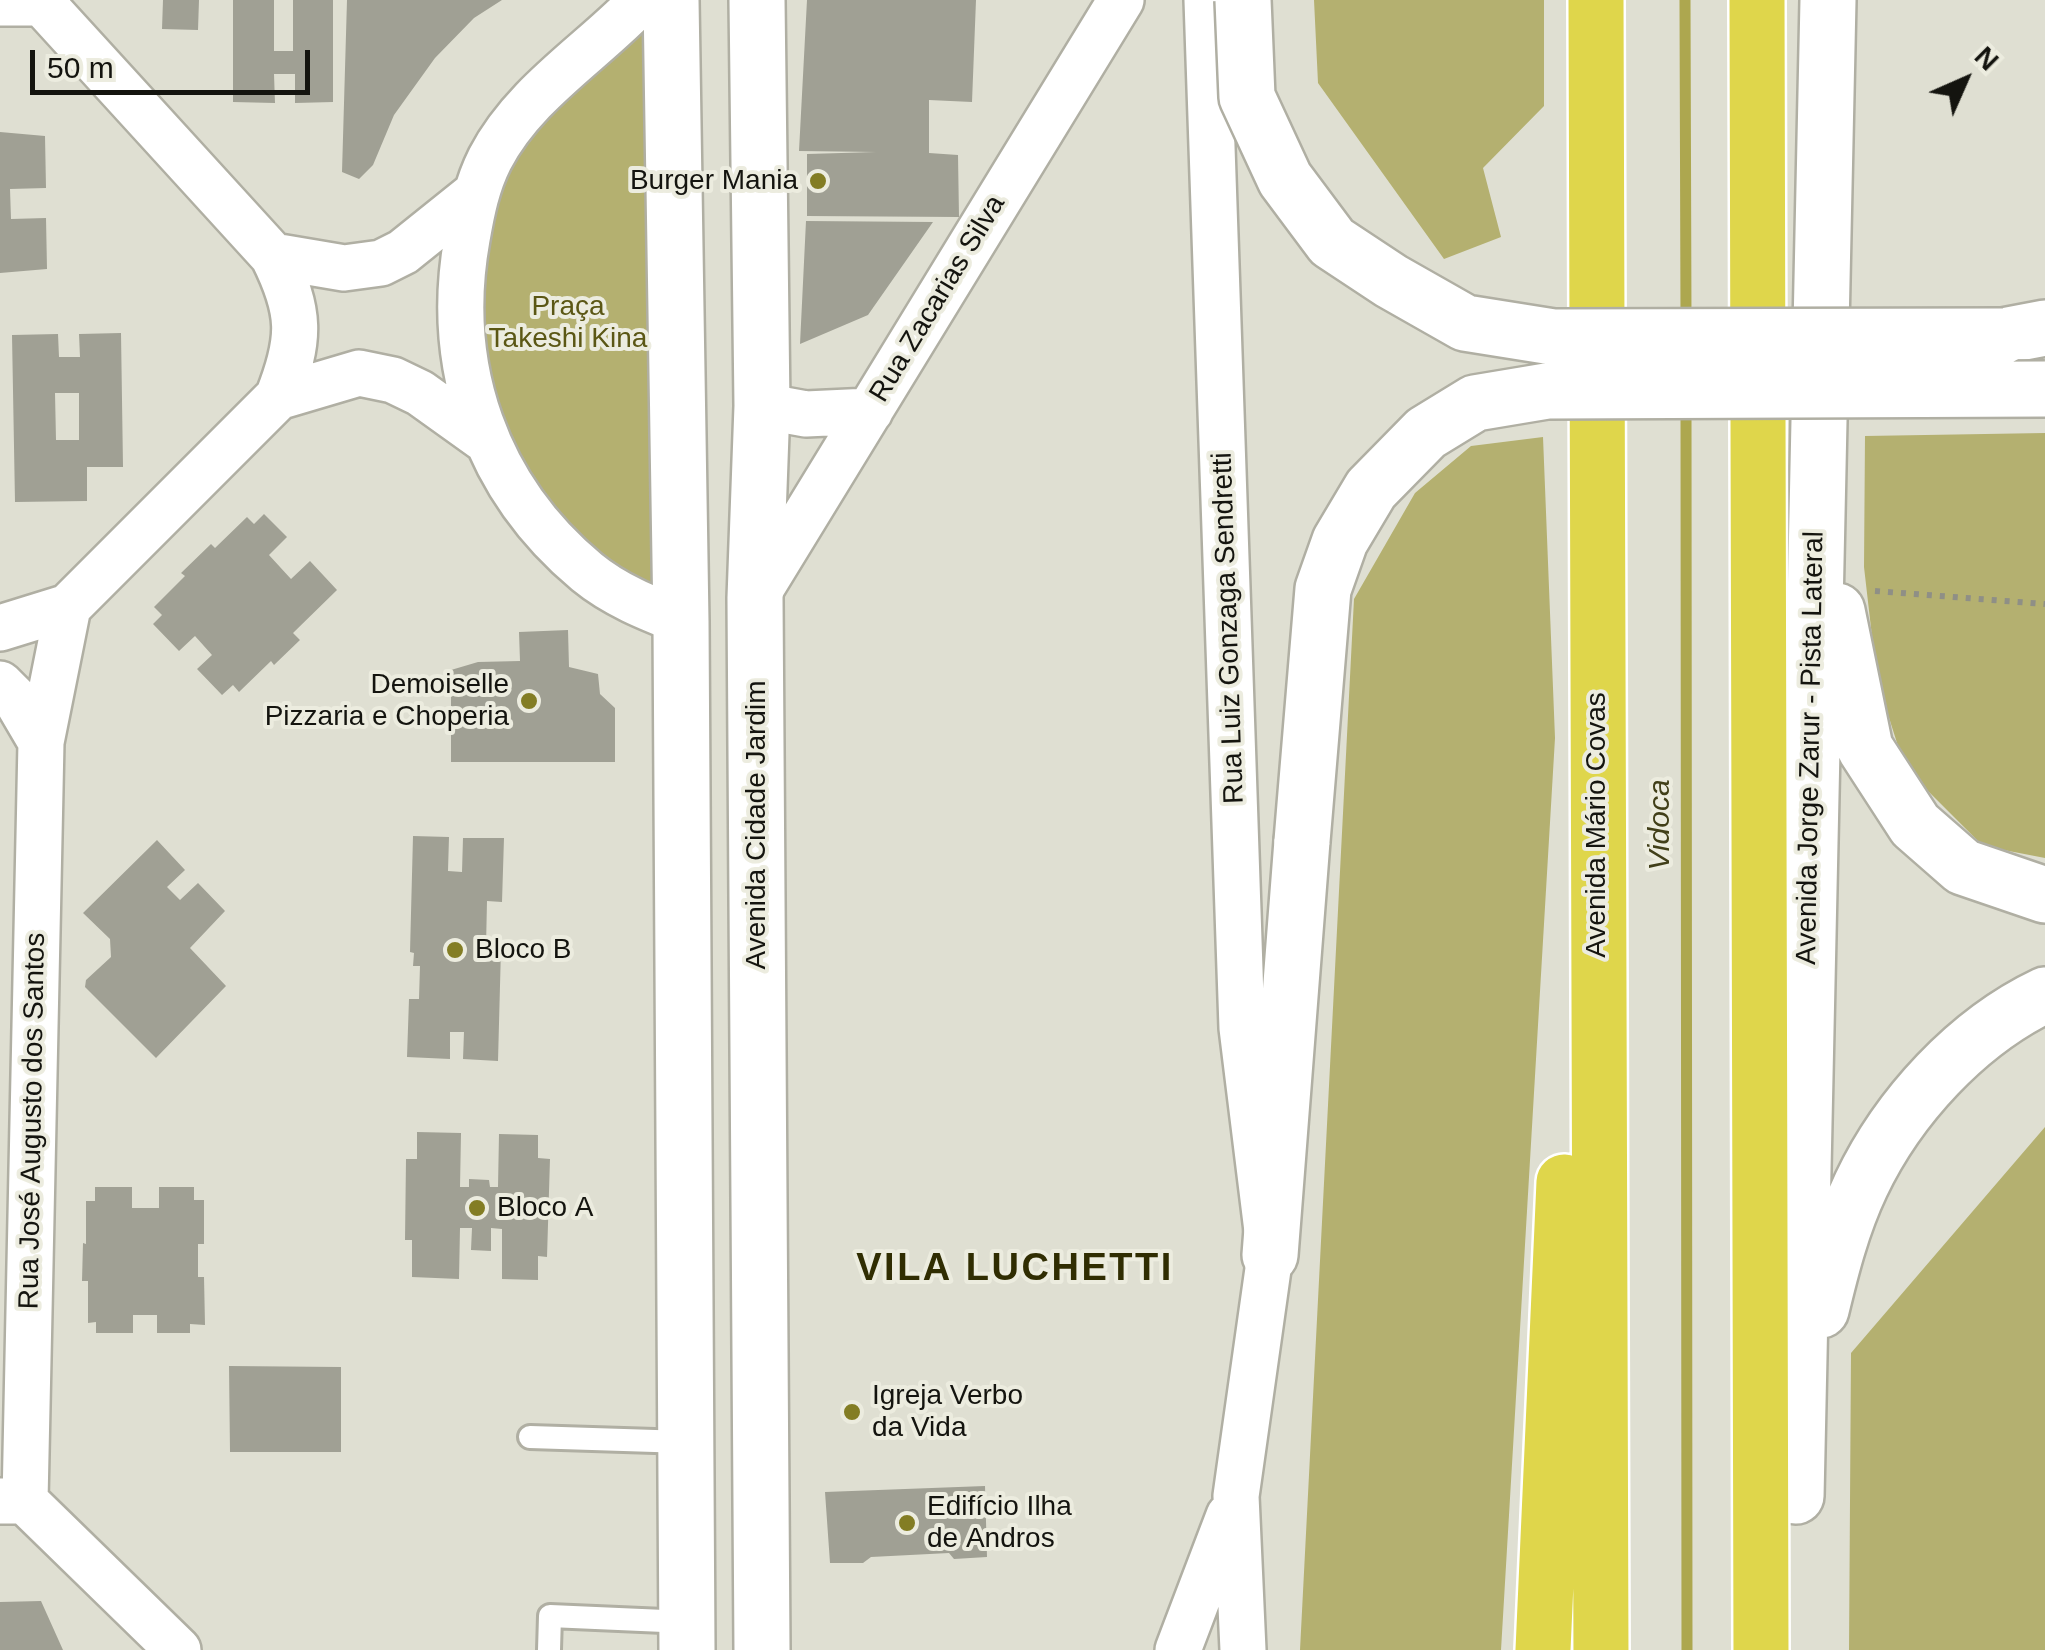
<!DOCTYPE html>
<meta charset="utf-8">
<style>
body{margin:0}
#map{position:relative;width:2045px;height:1650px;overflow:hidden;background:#dfdfd2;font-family:Arial,sans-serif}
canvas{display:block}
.north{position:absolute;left:1915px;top:30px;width:100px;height:100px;-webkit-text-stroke:8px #ececdf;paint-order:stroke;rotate:45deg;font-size:28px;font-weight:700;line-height:40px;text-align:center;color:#14140f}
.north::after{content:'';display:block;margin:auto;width:35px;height:45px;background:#14140f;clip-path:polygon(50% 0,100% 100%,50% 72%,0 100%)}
.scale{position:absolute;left:30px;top:50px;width:280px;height:45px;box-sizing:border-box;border:5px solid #14140f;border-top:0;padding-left:12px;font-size:30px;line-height:35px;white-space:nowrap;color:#14140f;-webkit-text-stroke:8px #ececdf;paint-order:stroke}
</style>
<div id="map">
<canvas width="2045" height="1650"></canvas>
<div class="north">N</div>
<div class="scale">50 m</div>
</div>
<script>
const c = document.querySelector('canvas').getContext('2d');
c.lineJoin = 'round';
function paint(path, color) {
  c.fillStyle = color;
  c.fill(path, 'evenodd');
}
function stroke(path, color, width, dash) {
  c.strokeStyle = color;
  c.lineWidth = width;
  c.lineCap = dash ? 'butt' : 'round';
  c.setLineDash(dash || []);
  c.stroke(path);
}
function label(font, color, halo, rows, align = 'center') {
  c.font = font + ' Arial,sans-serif';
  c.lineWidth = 8;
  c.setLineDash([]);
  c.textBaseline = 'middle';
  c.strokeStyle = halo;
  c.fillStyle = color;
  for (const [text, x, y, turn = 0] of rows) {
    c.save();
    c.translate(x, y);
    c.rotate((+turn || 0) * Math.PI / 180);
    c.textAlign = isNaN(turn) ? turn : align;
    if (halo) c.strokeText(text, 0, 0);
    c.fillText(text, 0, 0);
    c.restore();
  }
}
const green = new Path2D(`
 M 671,0 L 681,621 L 627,599 L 487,441 L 474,195 L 600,40 Z
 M 1314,0 L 1544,0 L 1544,106 L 1483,168 L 1501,237 L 1444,259 L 1318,83 Z
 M 2045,433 L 2045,858 L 1983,846 L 1905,768 L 1877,680 L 1864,567 L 1865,436 Z
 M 1543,437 L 1555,738 L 1501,1650 L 1300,1650 L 1354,599 L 1415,493 L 1471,446 Z
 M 2045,1127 L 2045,1650 L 1849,1650 L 1851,1353 Z`);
const stream = new Path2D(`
 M 1685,0 L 1686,321
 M 1686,404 L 1687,1650`);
const building = new Path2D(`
 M 163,0 L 199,0 L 198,30 L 162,29 Z
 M 233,0 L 274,0 L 274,51 L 293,51 L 293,0 L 333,0 L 333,102 L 295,103 L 295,74 L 274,74 L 275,103 L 233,102 Z
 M 347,0 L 502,0 L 474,18 L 435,58 L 394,115 L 373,165 L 359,179 L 342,172 Z
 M 807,0 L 976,0 L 972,102 L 929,100 L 929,153 L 958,155 L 959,217 L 807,216 L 807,154 L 876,152 L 799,151 Z
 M 0,132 L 45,136 L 46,188 L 10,189 L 11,219 L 46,218 L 47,269 L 0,273 Z
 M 806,221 L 933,222 L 868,315 L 800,344 Z
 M 121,333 L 123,467 L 87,467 L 87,501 L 15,502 L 12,335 L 58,334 L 59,357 L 80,357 L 79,334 ZM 55,393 L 79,393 L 79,440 L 56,440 Z
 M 264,514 L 287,537 L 269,555 L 291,579 L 310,561 L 337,590 L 293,633 L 300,640 L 274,665 L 271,661 L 239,692 L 233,685 L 222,695 L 197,669 L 212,655 L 195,636 L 179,651 L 153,624 L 162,615 L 154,607 L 185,576 L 181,573 L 211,544 L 215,548 L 247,517 L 254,524 Z
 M 568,630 L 569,667 L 598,674 L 600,694 L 615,708 L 615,762 L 451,762 L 451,670 L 478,662 L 520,661 L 519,632 Z
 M 413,836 L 449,837 L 448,871 L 462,872 L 463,838 L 504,838 L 502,902 L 487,901 L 486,947 L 501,948 L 498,1061 L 463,1059 L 464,1032 L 450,1032 L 450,1059 L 407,1057 L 409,999 L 419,999 L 420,966 L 413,966 L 414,953 L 410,952 Z
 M 157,840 L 185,870 L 167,887 L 180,900 L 198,883 L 225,911 L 190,948 L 226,986 L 156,1058 L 85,987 L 86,980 L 111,957 L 110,939 L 83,913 Z
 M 417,1132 L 461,1133 L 460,1187 L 469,1187 L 469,1179 L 489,1180 L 490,1187 L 498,1187 L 499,1134 L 538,1135 L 538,1158 L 550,1159 L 547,1257 L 538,1256 L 538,1280 L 502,1279 L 502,1229 L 491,1228 L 491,1251 L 471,1250 L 472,1228 L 460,1228 L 459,1279 L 412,1277 L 412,1240 L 405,1240 L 406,1159 L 417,1159 Z
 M 95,1187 L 132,1187 L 132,1208 L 159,1208 L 159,1187 L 194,1187 L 194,1200 L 204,1200 L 204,1244 L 198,1244 L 198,1277 L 204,1277 L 205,1325 L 190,1324 L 190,1333 L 157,1333 L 157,1315 L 133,1315 L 133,1333 L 96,1333 L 96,1322 L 88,1323 L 88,1281 L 82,1281 L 83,1243 L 86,1244 L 86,1201 L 95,1201 Z
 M 229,1366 L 341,1367 L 341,1452 L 230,1452 Z
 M 985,1486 L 987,1557 L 954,1559 L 949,1553 L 871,1557 L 863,1563 L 830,1563 L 825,1492 Z
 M 41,1601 L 63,1650 L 0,1650 L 0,1602 Z`);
const path = new Path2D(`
 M 1875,591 L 2045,604`);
const service = new Path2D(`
 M 530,1437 L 686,1442
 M 549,1650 L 550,1616 L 687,1622`);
const minor = new Path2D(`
 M 642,0 C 592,53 524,93 490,159 C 477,185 472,210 467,239 C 444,367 486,488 587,572 C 615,595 648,608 681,621
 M 1207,0 L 1242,1028 L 1270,1255 L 1236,1496 L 1243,1650
 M 0,3 L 42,3 L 273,256 L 344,268 L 381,263 L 403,252 L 474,195
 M 273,256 C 301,312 301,339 278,397
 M 762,406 L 806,414 L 870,411
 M 755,598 L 1121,0
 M 0,628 L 68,607 L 278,397 L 359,373 L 393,380 L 420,393 L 487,441
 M 0,684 L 17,701 L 41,742
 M 0,1501 L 25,1501 L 178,1650
 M 25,1501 L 41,742 L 68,607
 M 1178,1650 L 1229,1516`);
const secondary = new Path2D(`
 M 671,0 L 681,621 L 687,1650
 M 757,0 L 762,406 L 755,598 L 762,1650
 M 2003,336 L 2045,328
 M 1837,611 L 1865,748 L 1915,825 L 1963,867 L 2045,895
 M 1270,1255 L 1302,841
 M 1821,1310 C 1831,1268 1842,1225 1861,1185 C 1898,1107 1967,1032 2045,995
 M 1796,1496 L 1828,0`);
const motorway = new Path2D(`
 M 1596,0 L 1601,1650
 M 1757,0 L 1761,1650
 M 1543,1650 L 1564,1182`);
const secondaryBridge = new Path2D(`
 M 1243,0 L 1247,97 L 1285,179 L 1332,242 L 1391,281 L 1465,323 L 1553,337 L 2003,336
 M 1302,841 L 1323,589 L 1340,541 L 1371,489 L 1426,433 L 1475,403 L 1547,391 L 2045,389`);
const markers = [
 [818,181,10,"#837d24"],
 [529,701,10,"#837d24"],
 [455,950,10,"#837d24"],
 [477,1208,10,"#837d24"],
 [852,1412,10,"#837d24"],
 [907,1523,10,"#837d24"]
];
const poiNames = [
 ["Burger Mania",798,181,"right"],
 ["Demoiselle",509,685,"right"],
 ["Pizzaria e Choperia",509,717,"right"],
 ["Bloco B",475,950],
 ["Bloco A",497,1208],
 ["Igreja Verbo",872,1396],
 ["da Vida",872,1428],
 ["Edifício Ilha",927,1507],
 ["de Andros",927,1539]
];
const streetNames = [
 ["Rua Zacarias Silva",938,299,-59],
 ["Rua Luiz Gonzaga Sendretti",1229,628,-92],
 ["Avenida Jorge Zarur - Pista Lateral",1811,748,-89],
 ["Avenida Cidade Jardim",757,825,-90],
 ["Avenida Mário Covas",1597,825,-90],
 ["Rua José Augusto dos Santos",33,1121,-89]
];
const parkNames = [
 ["Praça",568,307],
 ["Takeshi Kina",568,339]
];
const waterNames = [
 ["Vidoca",1661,825,-90]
];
const districtNames = [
 ["VILA LUCHETTI",1015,1270]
];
paint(green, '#b4b070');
stroke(stream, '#ada74f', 11);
paint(building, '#a0a094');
stroke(service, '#b0afa3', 28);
stroke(minor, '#b0afa3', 50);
stroke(secondary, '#b0afa3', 60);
stroke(motorway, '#fff', 60);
stroke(path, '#8f8f86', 6, [5, 8]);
stroke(service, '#fff', 22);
stroke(minor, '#fff', 45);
stroke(secondary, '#fff', 55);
stroke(motorway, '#dfd64b', 55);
stroke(secondaryBridge, '#b0afa3', 60, []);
stroke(secondaryBridge, '#fff', 55);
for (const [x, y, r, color] of markers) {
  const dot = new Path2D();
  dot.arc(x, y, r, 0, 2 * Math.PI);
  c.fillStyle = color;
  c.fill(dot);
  stroke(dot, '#ececdf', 4);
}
label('28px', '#14140f', '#ececdf', poiNames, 'left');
label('28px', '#14140f', '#ececdf', streetNames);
label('28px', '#5b5715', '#ececdf', parkNames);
label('italic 30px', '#413f19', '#ececdf', waterNames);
c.letterSpacing = '2.5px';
label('bold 38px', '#302d02', '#ececdf', districtNames);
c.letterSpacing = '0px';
</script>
